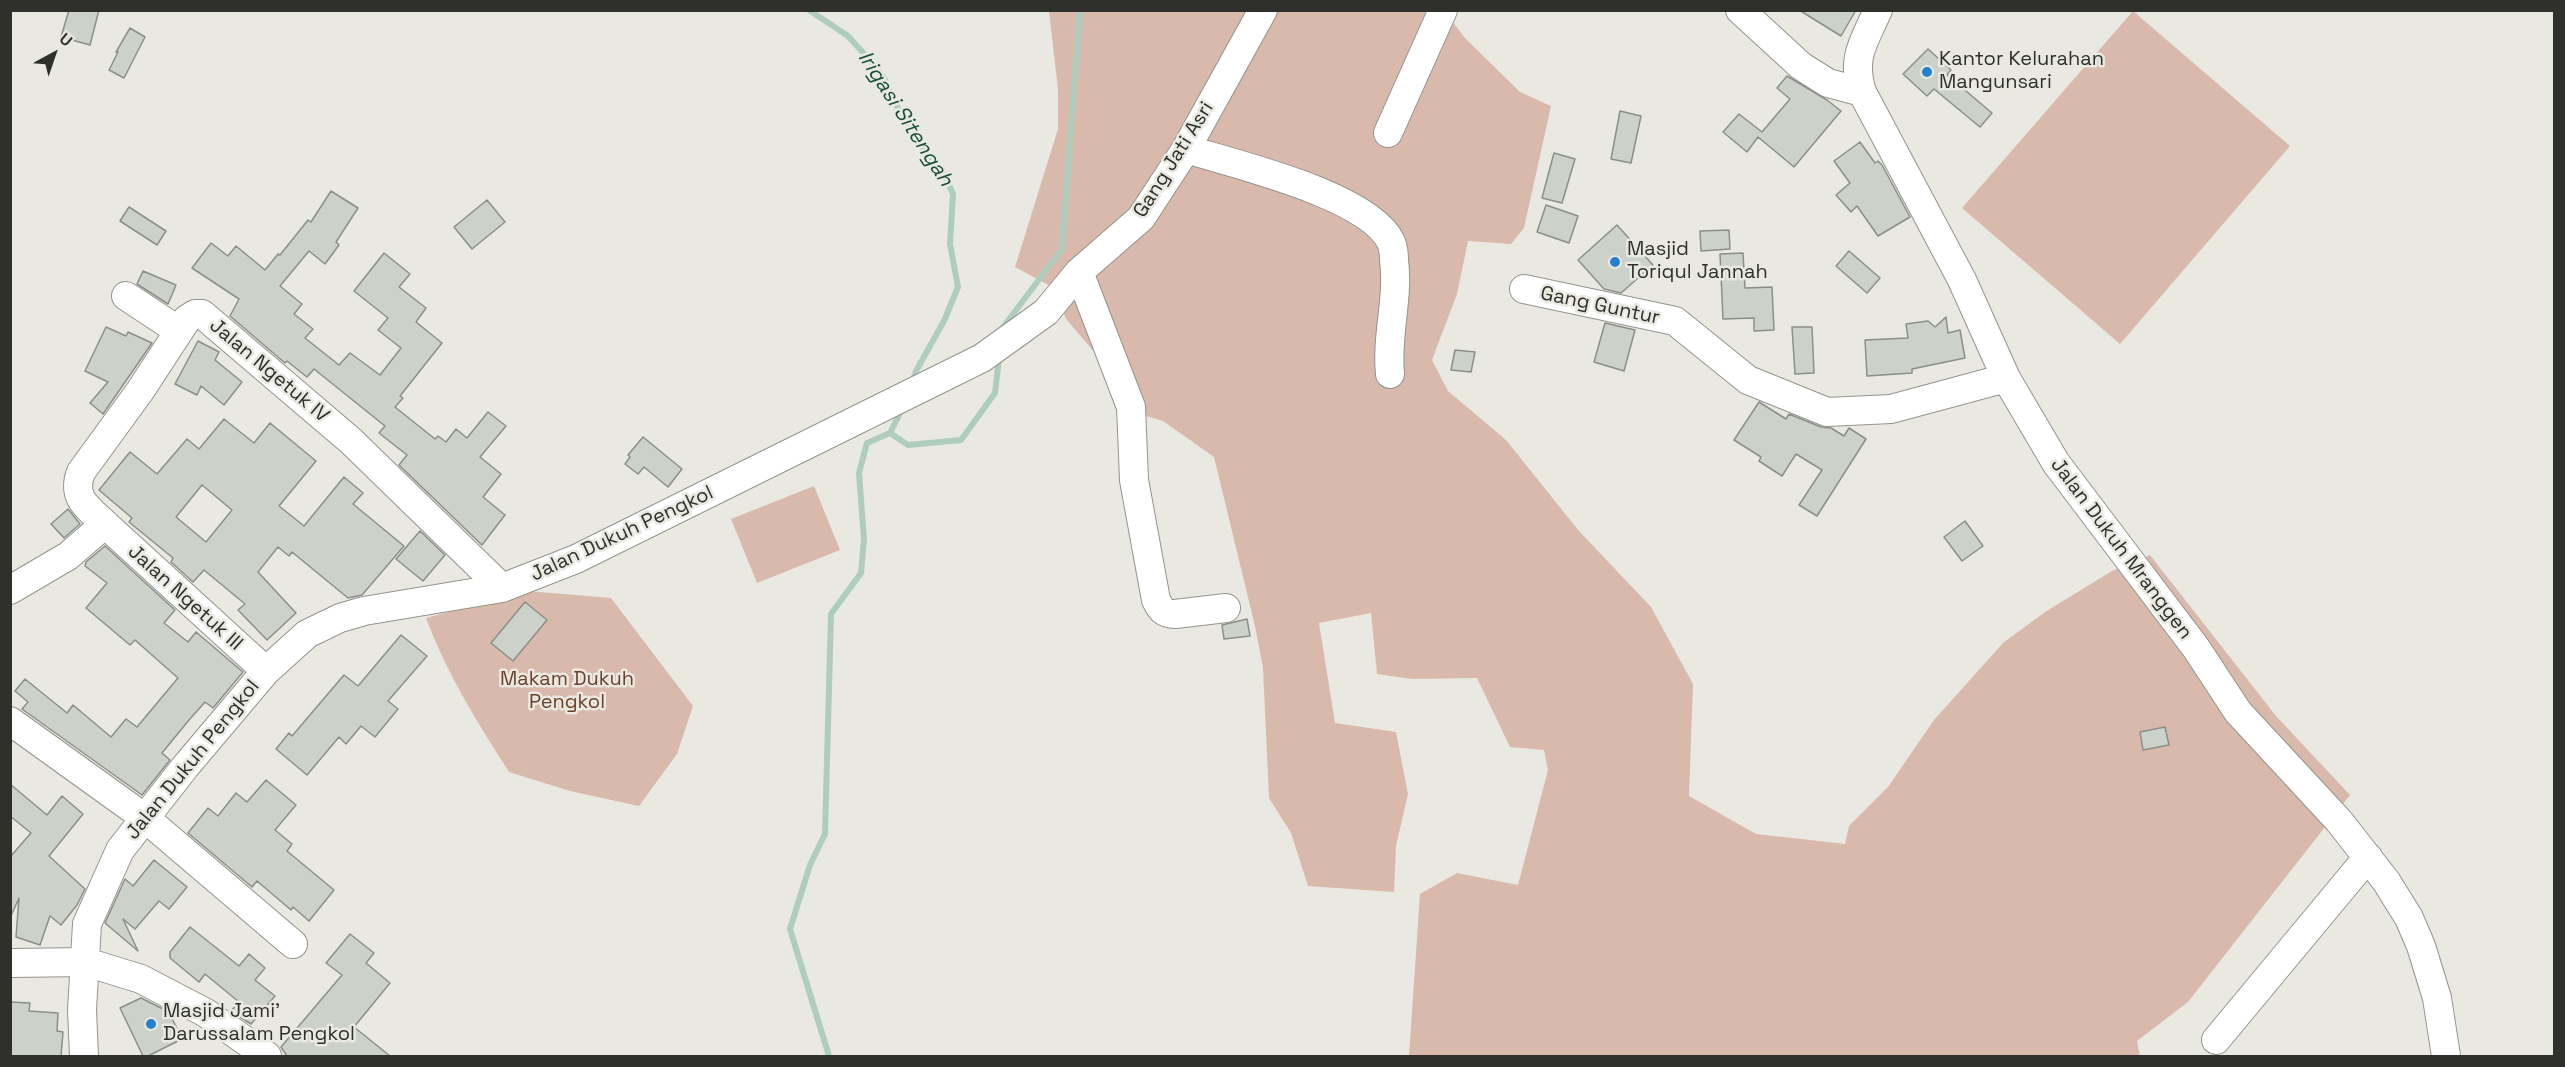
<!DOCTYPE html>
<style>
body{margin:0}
#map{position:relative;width:2565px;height:1067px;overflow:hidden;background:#eae9e1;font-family:"Space Grotesk",sans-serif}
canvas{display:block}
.frame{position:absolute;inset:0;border:12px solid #2f2f2c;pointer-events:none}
.north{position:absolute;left:24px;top:24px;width:60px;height:60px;-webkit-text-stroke:4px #eae9e1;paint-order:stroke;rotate:40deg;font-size:16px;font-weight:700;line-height:24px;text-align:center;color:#2f2f2c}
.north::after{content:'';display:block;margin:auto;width:21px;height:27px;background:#2f2f2c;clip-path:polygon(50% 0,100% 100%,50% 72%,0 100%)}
</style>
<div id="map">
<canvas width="2565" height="1067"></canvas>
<div class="frame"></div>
<div class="north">U</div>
</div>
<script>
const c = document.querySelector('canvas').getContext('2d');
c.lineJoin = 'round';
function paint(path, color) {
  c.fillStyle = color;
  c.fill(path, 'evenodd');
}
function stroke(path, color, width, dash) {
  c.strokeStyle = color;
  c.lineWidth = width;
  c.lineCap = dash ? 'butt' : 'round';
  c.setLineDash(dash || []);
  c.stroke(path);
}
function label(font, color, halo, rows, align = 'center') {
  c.font = font + ' "Space Grotesk",sans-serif';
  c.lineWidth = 5;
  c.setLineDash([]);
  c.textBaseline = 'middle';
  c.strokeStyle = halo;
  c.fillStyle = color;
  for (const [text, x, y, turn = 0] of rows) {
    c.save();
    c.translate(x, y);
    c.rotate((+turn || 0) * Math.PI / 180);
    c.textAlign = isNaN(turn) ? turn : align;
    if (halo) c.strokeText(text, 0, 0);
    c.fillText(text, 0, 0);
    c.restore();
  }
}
const green = new Path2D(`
 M 1049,11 L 1444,11 L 1465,38 L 1520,92 L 1551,106 L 1524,228 L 1511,244 L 1468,241 L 1457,294 L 1432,360 L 1448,391 L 1506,440 L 1579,531 L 1651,607 L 1693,684 L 1689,796 L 1756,834 L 1845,844 L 1849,826 L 1888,787 L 1934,720 L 2003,643 L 2045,612 L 2112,571 L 2150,555 L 2276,716 L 2350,795 L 2188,1002 L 2137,1041 L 2140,1056 L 1409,1056 L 1420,894 L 1457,873 L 1518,885 L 1548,770 L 1544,750 L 1510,747 L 1477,678 L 1412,679 L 1377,674 L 1371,613 L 1319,623 L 1335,723 L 1396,732 L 1408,794 L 1396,846 L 1394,892 L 1308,886 L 1291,833 L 1269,798 L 1263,668 L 1255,626 L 1214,457 L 1163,421 L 1120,408 L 1108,368 L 1066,319 L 1054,288 L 1015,267 L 1058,129 L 1058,90 Z
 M 2133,11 L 2290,146 L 2120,344 L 1962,208 Z
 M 814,486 L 840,550 L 757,583 L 731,519 Z
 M 527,591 L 611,598 L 693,706 L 677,754 L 639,806 L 570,791 L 509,772 C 477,722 447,674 426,618 Z`);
const stream = new Path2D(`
 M 809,10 L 848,36 L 867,57 L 884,78 L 902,117 L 925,152 L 942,169 L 953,194 L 950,244 L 958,287 L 944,321 L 916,371 L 912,383
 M 1001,330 L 1062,249 L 1080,10
 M 890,433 L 902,409
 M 829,1056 L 790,929 L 810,865 L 825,834 L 831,614 L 861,573 L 864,539 L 859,473 L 867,443 L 890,433 L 908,445 L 961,440 L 995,393 L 999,358`);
const building = new Path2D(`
 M 69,10 L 99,10 L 90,45 L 61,37 Z
 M 1799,10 L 1856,10 L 1841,36 Z
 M 130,28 L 145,37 L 124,78 L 109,70 L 118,52 L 116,52 Z
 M 1928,49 L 1951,70 L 1947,75 L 1992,113 L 1980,127 L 1934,89 L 1927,96 L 1903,74 Z
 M 1787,76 L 1827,100 L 1841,111 L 1794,167 L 1758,137 L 1747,152 L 1723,132 L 1739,114 L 1762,132 L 1790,99 L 1777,88 Z
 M 1620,111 L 1641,116 L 1631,163 L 1611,159 Z
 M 1860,142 L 1875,163 L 1878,161 L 1882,165 L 1910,217 L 1878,236 L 1857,206 L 1851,212 L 1836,195 L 1850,183 L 1834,161 Z
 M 1554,153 L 1575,159 L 1562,203 L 1542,198 Z
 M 331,191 L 358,208 L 336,242 L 339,245 L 325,264 L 309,251 L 280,286 L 302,304 L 294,314 L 313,329 L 305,338 L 339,365 L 350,353 L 380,375 L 401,348 L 378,330 L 388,318 L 354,291 L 384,253 L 410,274 L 399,287 L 426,308 L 416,322 L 442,343 L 400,396 L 403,398 L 395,407 L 435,439 L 438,436 L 446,442 L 456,429 L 467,438 L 488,412 L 506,426 L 480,457 L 501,474 L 483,497 L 505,515 L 482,545 L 399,465 L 407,455 L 379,433 L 385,426 L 314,369 L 307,377 L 287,361 L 285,363 L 230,316 L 239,299 L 192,268 L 211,243 L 228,256 L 236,246 L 265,270 L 278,254 L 280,255 L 308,220 L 311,222 Z
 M 487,200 L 505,222 L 472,249 L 454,227 Z
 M 1546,205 L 1578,216 L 1569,243 L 1537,232 Z
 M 129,207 L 166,231 L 157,245 L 120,221 Z
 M 1617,225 L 1653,265 L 1621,293 L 1604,289 L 1578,260 Z
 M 1729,230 L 1730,249 L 1701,251 L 1700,231 Z
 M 1849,251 L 1880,278 L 1867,293 L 1836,266 Z
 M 1743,253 L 1745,288 L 1772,287 L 1774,330 L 1754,331 L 1754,318 L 1723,319 L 1720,254 Z
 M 143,271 L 176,285 L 168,304 L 137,284 Z
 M 1946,317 L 1948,333 L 1960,330 L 1965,358 L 1912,369 L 1912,373 L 1867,376 L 1865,340 L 1908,338 L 1906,324 L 1928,321 L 1935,327 Z
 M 1605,323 L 1635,330 L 1624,371 L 1594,362 Z
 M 106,327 L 126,336 L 128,332 L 152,343 L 103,414 L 90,403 L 108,382 L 85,371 Z
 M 1792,327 L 1812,327 L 1814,373 L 1795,374 Z
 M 198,341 L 219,352 L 215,360 L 242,382 L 224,405 L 201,386 L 197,395 L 175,384 Z
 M 1455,350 L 1475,352 L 1471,372 L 1451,370 Z
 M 1759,402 L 1786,419 L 1789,414 L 1821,427 L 1831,428 L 1844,436 L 1849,428 L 1866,439 L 1817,516 L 1799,505 L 1822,470 L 1796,454 L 1782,476 L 1759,461 L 1761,457 L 1734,440 Z
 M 224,419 L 254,443 L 270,423 L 316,461 L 279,506 L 304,526 L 344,477 L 363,493 L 353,504 L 404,546 L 362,595 L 348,598 L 292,552 L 289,556 L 278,547 L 258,572 L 296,613 L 267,640 L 238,610 L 245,604 L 204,570 L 193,582 L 171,562 L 173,558 L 129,522 L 132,518 L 99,490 L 130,452 L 157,474 L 187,439 L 199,449 ZM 202,485 L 232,510 L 206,542 L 176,517 Z
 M 643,437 L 682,469 L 668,487 L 644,467 L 638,474 L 625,464 L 630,457 L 628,455 Z
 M 68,509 L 80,524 L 64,538 L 51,524 Z
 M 1965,521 L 1983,546 L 1962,561 L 1944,537 Z
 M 420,531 L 445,555 L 423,581 L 396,559 Z
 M 105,546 L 175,610 L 164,623 L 188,642 L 196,632 L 243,672 L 213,708 L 205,702 L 189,720 L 162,753 L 170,760 L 142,795 L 22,709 L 28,702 L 15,691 L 25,679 L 67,713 L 73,705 L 111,737 L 126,719 L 137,727 L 178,678 L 135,640 L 130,645 L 86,608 L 107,583 L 85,566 L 86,562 Z
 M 525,602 L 547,620 L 513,661 L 491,643 Z
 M 1247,619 L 1250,636 L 1224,639 L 1222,625 Z
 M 401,635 L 427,656 L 388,701 L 398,709 L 375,737 L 361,726 L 346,744 L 339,737 L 307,775 L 276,749 L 289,733 L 292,736 L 344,675 L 358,686 Z
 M 2165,727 L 2169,745 L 2143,750 L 2140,732 Z
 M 266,780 L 296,805 L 275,830 L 292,844 L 287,851 L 334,890 L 309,921 L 293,907 L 291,910 L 257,881 L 252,887 L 188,833 L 208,808 L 218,816 L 236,793 L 247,802 Z
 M 10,784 L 47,815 L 62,796 L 83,814 L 49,856 L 85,889 L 77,905 L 61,925 L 50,916 L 40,945 L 16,937 L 19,898 L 10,918 L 10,857 L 31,833 L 10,816 Z
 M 154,860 L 187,887 L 169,909 L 159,901 L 135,929 L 123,919 L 138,951 L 105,923 L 125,879 L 133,886 Z
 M 190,927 L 239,966 L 249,954 L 265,968 L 255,980 L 275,996 L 251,1024 L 231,1011 L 239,1002 L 205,974 L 199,982 L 170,958 L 170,952 Z
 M 350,934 L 374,953 L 366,963 L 390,983 L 354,1027 L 390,1056 L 287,1056 L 281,1047 L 342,975 L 326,963 Z
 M 141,998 L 169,1012 L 182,1039 L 148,1056 L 143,1056 L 120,1008 Z
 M 10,1002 L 30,1003 L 29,1011 L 58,1013 L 57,1031 L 63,1032 L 61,1056 L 10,1056 Z`);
const minor = new Path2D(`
 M 1740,10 L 1801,66 L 1828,83 L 1862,92
 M 1878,10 C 1864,42 1851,57 1862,92 L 1962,280 L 2006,378 L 2056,463 L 2196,648 L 2238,712 L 2339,821 L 2386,881 L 2409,918 L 2421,946 L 2437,998 L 2446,1056
 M 1388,133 L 1443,10
 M 1186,149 C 1234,164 1369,195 1391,242 C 1393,247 1394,255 1394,260 C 1399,299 1386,335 1390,374
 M 1079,272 L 1131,407 L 1134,480 L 1156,600 C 1161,610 1164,614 1175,614 L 1226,608
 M 1524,289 L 1675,321 L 1748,380 L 1827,412 L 1891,409 L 2006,378
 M 126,296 L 179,331
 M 10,590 L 68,556 L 105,524
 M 266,671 L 105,524 C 88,508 71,498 81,472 L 140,391 L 187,319 L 195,314 L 202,314 L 351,441 L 502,588
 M 10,721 L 145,818 L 293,944
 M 10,963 L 86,962 L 141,979 L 206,1013 L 267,1056
 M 2216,1040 L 2368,857
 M 84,1056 L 82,1010 L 87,924 L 120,850 L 185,767 L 266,671 L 307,634 L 340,618 L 364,611 L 502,588 L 576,559 L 982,358 L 1046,312 L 1079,272 L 1141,218 L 1186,149 L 1263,10`);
const markers = [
 [1927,72,6,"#2680cd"],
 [1615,262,6,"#2680cd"],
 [151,1024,6,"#2680cd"]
];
const poiNames = [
 ["Kantor Kelurahan",1939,60],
 ["Mangunsari",1939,83],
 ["Masjid",1627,250],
 ["Toriqul Jannah",1627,273],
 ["Masjid Jami'",163,1012],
 ["Darussalam Pengkol",163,1035]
];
const streetNames = [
 ["Gang Jati Asri",1174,160,-58],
 ["Gang Guntur",1600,306,12],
 ["Jalan Ngetuk IV",269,371,40],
 ["Jalan Dukuh Pengkol",622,534,-25],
 ["Jalan Dukuh Mranggen",2121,549,53],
 ["Jalan Ngetuk III",185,598,42],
 ["Jalan Dukuh Pengkol",193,760,-51]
];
const parkNames = [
 ["Makam Dukuh",567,680],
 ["Pengkol",567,703]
];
const waterNames = [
 ["Irigasi Sitengah",905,119,57]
];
paint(green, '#d8b9ab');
stroke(stream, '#aecdbc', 6);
paint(building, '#ccd1ca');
stroke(building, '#8a8f88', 1.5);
stroke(minor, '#94948c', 30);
stroke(minor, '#fff', 28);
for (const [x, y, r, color] of markers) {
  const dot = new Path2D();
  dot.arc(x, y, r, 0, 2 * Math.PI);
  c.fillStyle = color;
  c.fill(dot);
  stroke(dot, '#eae9e1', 2);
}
label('20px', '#2f2f2c', '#eae9e1', poiNames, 'left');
label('20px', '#2f2f2c', '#eae9e1', streetNames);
label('20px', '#6c3f2a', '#eae9e1', parkNames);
label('italic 21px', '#174f37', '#eae9e1', waterNames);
</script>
